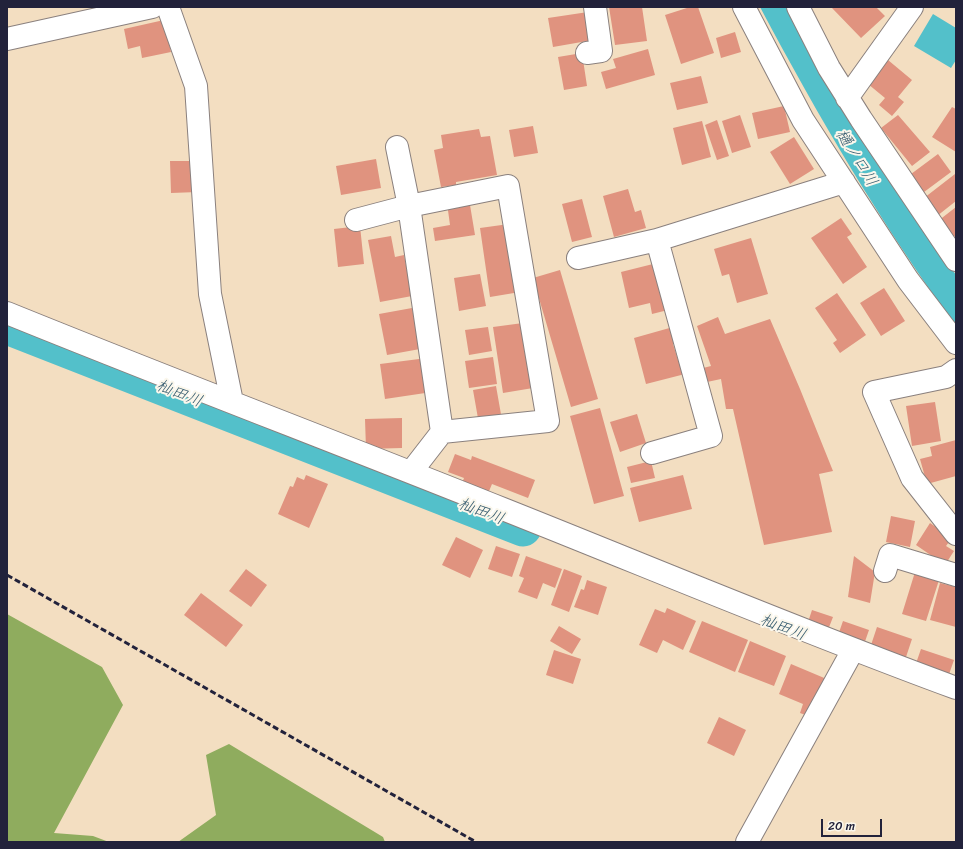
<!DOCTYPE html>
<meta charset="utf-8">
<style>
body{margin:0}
#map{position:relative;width:963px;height:849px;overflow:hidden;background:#f3dec1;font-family:Sriracha,sans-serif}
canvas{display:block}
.frame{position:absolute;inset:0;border:8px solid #22223b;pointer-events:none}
.scale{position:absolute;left:821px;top:819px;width:61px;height:18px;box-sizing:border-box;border:2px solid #22223b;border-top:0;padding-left:5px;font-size:12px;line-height:14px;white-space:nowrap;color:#22223b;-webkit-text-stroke:3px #fbf7ec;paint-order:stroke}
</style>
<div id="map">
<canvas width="963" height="849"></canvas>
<div class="frame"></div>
<div class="scale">20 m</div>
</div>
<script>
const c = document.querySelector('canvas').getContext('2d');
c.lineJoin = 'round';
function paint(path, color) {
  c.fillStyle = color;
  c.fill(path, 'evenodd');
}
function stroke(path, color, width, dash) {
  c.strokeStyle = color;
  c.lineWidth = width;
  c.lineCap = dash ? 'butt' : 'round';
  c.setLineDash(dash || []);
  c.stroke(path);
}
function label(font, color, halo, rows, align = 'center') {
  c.font = font + ' Sriracha,"Klee One",sans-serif';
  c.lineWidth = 4;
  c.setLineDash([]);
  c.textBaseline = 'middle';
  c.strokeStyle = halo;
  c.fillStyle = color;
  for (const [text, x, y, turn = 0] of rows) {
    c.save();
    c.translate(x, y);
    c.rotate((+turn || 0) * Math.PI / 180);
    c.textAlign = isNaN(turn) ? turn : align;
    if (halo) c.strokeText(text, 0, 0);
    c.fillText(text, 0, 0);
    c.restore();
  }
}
const forest = new Path2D(`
 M 7,614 L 102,667 L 123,705 L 54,833 L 93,836 L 109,842 L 7,842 Z
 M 229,744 L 383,837 L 385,842 L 178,842 L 216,815 L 206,755 Z`);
const water = new Path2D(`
 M 760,7 L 786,7 L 901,194 L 956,275 L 956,326 C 882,226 818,116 760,7 Z
 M 933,14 L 956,28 L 956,60 L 951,68 L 914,46 Z`);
const river = new Path2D(`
 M 7,326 L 523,528`);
const building = new Path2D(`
 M 609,7 L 642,7 L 647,41 L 615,45 Z
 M 690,7 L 698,7 L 714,53 L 681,64 L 665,15 Z
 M 834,7 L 876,7 L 885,16 L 861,38 L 832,8 Z
 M 588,12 L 593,40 L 553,47 L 548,18 Z
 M 164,20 L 171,52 L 142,58 L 140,46 L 128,49 L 124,29 Z
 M 735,32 L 741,52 L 721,58 L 716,38 Z
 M 648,49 L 655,75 L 606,89 L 601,72 L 616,68 L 613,59 Z
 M 582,53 L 587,86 L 564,90 L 558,57 Z
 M 888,60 L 912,80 L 898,97 L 904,102 L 892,116 L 879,105 L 885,98 L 868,84 Z
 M 701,76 L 708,103 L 677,110 L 670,83 Z
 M 784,106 L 790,132 L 758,139 L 752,113 Z
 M 952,107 L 956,109 L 956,152 L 932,137 Z
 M 740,115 L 751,147 L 732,153 L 722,121 Z
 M 898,115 L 930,152 L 912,166 L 881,128 Z
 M 717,120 L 729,156 L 717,160 L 705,125 Z
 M 702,121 L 711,157 L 682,165 L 673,128 Z
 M 533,126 L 538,153 L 514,157 L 509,130 Z
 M 479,129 L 481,137 L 490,136 L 497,175 L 456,182 L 456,185 L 441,187 L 434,150 L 443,148 L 441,135 Z
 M 794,137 L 814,169 L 790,184 L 770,152 Z
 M 938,154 L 951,172 L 920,195 L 907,177 Z
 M 376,159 L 381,188 L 341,195 L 336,166 Z
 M 170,161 L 197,161 L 198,192 L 171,193 Z
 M 955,174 L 956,201 L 937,216 L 924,198 Z
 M 628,189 L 635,212 L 641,210 L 646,228 L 614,237 L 603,196 Z
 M 469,199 L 475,235 L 435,241 L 433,228 L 450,225 L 447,203 Z
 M 582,199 L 592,237 L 572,242 L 562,204 Z
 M 956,207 L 956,235 L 951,239 L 938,221 Z
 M 841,218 L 852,234 L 847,237 L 867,267 L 843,284 L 811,238 Z
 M 509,224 L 520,292 L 490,297 L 480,228 Z
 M 360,226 L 364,264 L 338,267 L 334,229 Z
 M 391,236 L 395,257 L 404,255 L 412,296 L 380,302 L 368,240 Z
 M 751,238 L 768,294 L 737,303 L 729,274 L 722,276 L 714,249 Z
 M 657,263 L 668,310 L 652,314 L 650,303 L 629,308 L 621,272 Z
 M 560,270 L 598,399 L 571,407 L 533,278 Z
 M 480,274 L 486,306 L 459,311 L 454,278 Z
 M 884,288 L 905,321 L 881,336 L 860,303 Z
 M 837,293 L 866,335 L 840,353 L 833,343 L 837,340 L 815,308 Z
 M 412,308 L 420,349 L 387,355 L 379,314 Z
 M 718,317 L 725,334 L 770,319 L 800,389 L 833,471 L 819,474 L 832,532 L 764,545 L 733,409 L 726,409 L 721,379 L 707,382 L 703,368 L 711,366 L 697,326 Z
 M 523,323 L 533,388 L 503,393 L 493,327 Z
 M 488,327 L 492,351 L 469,355 L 465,330 Z
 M 673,327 L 677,343 L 673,344 L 678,360 L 681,359 L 685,374 L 646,384 L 634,338 Z
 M 493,357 L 497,384 L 469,388 L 465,361 Z
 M 427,358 L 432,392 L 385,399 L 380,364 Z
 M 496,386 L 502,420 L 479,424 L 473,390 Z
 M 935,402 L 941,441 L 912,446 L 906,406 Z
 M 600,408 L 624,496 L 594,504 L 570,416 Z
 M 637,414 L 646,443 L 620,452 L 610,422 Z
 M 402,418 L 402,448 L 366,449 L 365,419 Z
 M 956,440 L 956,476 L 927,484 L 920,459 L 932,456 L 930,447 Z
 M 455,454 L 471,460 L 472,456 L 535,480 L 528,498 L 492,484 L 487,496 L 461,486 L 464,478 L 448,472 Z
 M 651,461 L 655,478 L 631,483 L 627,467 Z
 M 306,475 L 328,484 L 309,528 L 278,514 L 290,486 L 293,487 L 297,477 L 304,480 Z
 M 683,475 L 692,509 L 639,522 L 630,488 Z
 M 891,516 L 915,521 L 910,547 L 886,542 Z
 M 930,523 L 952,538 L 946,546 L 954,551 L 945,565 L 916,545 Z
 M 456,537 L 483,550 L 470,578 L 442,565 Z
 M 496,546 L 520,554 L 512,577 L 488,569 Z
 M 526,556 L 562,569 L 555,588 L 543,583 L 537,599 L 518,592 L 524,578 L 519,576 Z
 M 854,556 L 875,572 L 870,603 L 848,597 Z
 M 246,569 L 267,585 L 251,607 L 229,591 Z
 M 564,569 L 582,576 L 569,612 L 551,605 Z
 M 915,572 L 939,580 L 926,621 L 902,614 Z
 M 587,580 L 607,587 L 598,615 L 574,607 L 581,589 L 584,590 Z
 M 940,583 L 956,587 L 956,627 L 930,620 Z
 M 201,593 L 243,625 L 226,647 L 184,615 Z
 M 667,608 L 696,621 L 683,650 L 663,640 L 657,653 L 639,645 L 655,609 L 665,613 Z
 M 812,610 L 833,617 L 826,635 L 806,628 Z
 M 702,621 L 748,640 L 735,672 L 689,652 Z
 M 843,621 L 869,630 L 862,650 L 836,641 Z
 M 559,626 L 581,639 L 572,654 L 550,641 Z
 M 877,627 L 912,639 L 904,663 L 869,651 Z
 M 750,641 L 786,656 L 774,686 L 738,672 Z
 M 921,649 L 954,660 L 947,680 L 914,669 Z
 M 554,650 L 581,659 L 573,684 L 546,675 Z
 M 791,664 L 829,680 L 814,718 L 800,713 L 803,704 L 779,694 Z
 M 719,717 L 746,730 L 734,756 L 707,743 Z`);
const street = new Path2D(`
 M 168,7 L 196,86 L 210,294 L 232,402
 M 744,7 L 803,120 L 908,280 L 956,343
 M 798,7 L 829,68 L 861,119 L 956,260
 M 7,39 L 152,7
 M 587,53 L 601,51 L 595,7
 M 847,98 L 912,7
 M 397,147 L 409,206 L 442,432 L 411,472
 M 356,220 L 409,206 L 508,186 L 548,421 L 442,432
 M 578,258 L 657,240 L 844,182
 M 7,313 C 172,380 338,443 503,509 C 654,569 803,632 956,688
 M 956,370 L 946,377 L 874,392 L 912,478 L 956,534
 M 652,453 L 711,436 L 657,240
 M 885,571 L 890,555 L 956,575
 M 747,842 L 853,650`);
const rail = new Path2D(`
 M 7,575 L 476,842`);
const waterNames = [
 ["樋ノ口川",856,158,58],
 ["杣田川",179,394,22],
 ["杣田川",481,512,21],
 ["杣田川",783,628,21]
];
paint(forest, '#8fac5e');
paint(water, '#53c0ca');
stroke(river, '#53c0ca', 37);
paint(building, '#e0937f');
stroke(street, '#8a807e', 24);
stroke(street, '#fff', 22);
stroke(rail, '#22223b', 3, [6, 3]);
label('italic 16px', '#33596d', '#fbf7ec', waterNames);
</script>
